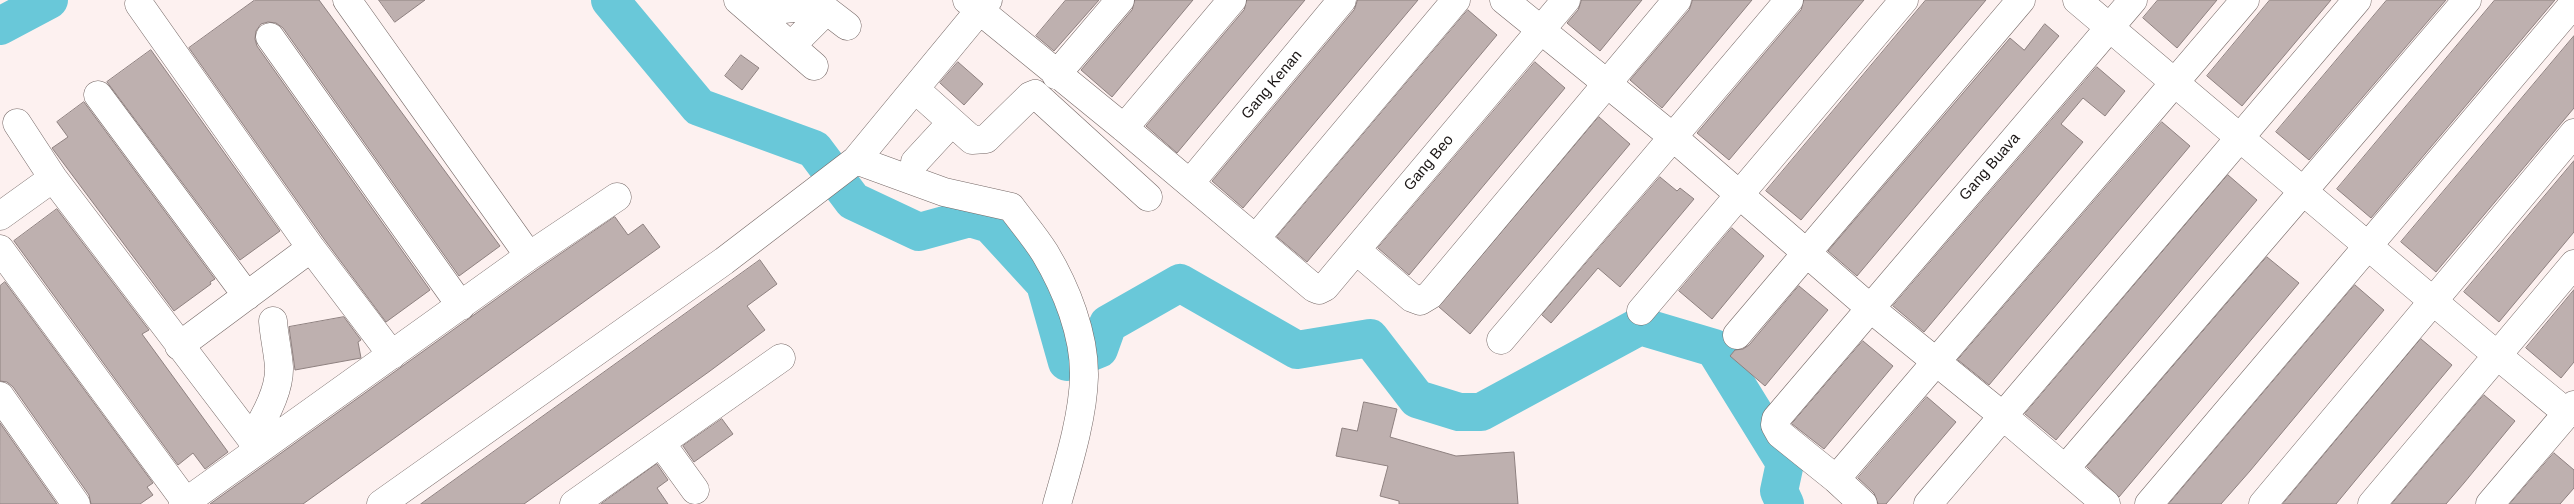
<!DOCTYPE html>
<style>
body{margin:0}
canvas{display:block;background:#fdf1f0}
</style>
<canvas width="2574" height="504"></canvas>
<script>
const c = document.querySelector('canvas').getContext('2d');
c.lineJoin = 'round';
function stroke(path, color, width, dash) {
  c.strokeStyle = color;
  c.lineWidth = width;
  c.lineCap = dash ? 'butt' : 'round';
  c.setLineDash(dash || []);
  c.stroke(path);
}
function paint(path, color) {
  c.fillStyle = color;
  c.fill(path, 'evenodd');
}
function label(font, color, halo, rows, align = 'center') {
  c.font = font + ' Arial,sans-serif';
  c.lineWidth = 4;
  c.setLineDash([]);
  c.textBaseline = 'middle';
  c.strokeStyle = halo;
  c.fillStyle = color;
  for (const [text, x, y, turn = 0] of rows) {
    c.save();
    c.translate(x, y);
    c.rotate((+turn || 0) * Math.PI / 180);
    c.textAlign = isNaN(turn) ? turn : align;
    if (halo) c.strokeText(text, 0, 0);
    c.fillText(text, 0, 0);
    c.restore();
  }
}
const river = new Path2D(`
 M 610,0 L 699,107 L 814,149 L 853,201 L 919,232 L 970,218 L 990,224 L 1045,284 L 1067,362 L 1099,349 L 1108,324 L 1180,283 L 1297,350 L 1370,338 L 1417,399 L 1459,412 L 1481,412 L 1640,326 L 1714,348 L 1785,463 L 1779,491 L 1785,504
 M 0,26 L 49,0`);
const building = new Path2D(`
 M 255,0 L 319,0 L 500,246 L 459,276 L 283,28 L 276,23 L 268,22 L 261,24 L 256,31 L 255,39 L 257,46 L 430,290 L 386,322 L 324,239 L 189,48 Z
 M 379,0 L 425,0 L 395,22 Z
 M 1066,0 L 1099,0 L 1054,51 L 1036,36 Z
 M 1135,0 L 1193,0 L 1112,97 L 1081,70 L 1132,10 Z
 M 1247,0 L 1305,0 L 1177,153 L 1146,126 L 1244,10 Z
 M 1358,0 L 1418,0 L 1243,208 L 1212,181 L 1354,10 Z
 M 1582,0 L 1642,0 L 1600,51 L 1567,23 L 1578,10 Z
 M 1693,0 L 1752,0 L 1662,108 L 1630,80 L 1689,10 Z
 M 1804,0 L 1864,0 L 1729,160 L 1697,133 L 1801,10 Z
 M 1926,0 L 1986,0 L 1801,220 L 1766,191 Z
 M 2158,0 L 2217,0 L 2177,48 L 2143,18 Z
 M 2270,0 L 2331,0 L 2242,106 L 2207,76 Z
 M 2387,0 L 2446,0 L 2309,160 L 2276,132 Z
 M 2495,0 L 2555,0 L 2371,218 L 2337,189 Z
 M 1468,10 L 1497,35 L 1307,262 L 1277,237 Z
 M 2045,24 L 2059,36 L 1857,276 L 1828,251 L 2010,38 L 2024,50 Z
 M 2574,36 L 2574,108 L 2436,272 L 2401,242 Z
 M 151,50 L 280,231 L 240,260 L 107,82 Z
 M 741,55 L 759,68 L 742,90 L 725,76 Z
 M 958,62 L 983,84 L 964,105 L 940,83 Z
 M 1535,62 L 1565,88 L 1409,275 L 1378,248 Z
 M 2097,67 L 2125,91 L 2105,116 L 2083,98 L 2061,124 L 2083,142 L 1924,332 L 1893,306 Z
 M 84,102 L 215,279 L 210,282 L 211,284 L 174,311 L 52,148 L 68,137 L 57,122 Z
 M 1599,117 L 1630,144 L 1470,334 L 1439,307 Z
 M 2162,122 L 2190,146 L 1989,385 L 1958,360 Z
 M 2574,161 L 2574,232 L 2499,322 L 2464,292 Z
 M 2228,175 L 2257,200 L 2056,440 L 2025,414 Z
 M 1660,177 L 1677,191 L 1680,188 L 1694,199 L 1620,287 L 1598,268 L 1551,323 L 1542,315 Z
 M 57,209 L 149,330 L 142,334 L 228,452 L 205,469 L 193,453 L 178,465 L 14,241 Z
 M 615,217 L 628,235 L 643,224 L 660,247 L 303,504 L 210,504 L 538,269 Z
 M 1732,228 L 1764,256 L 1712,319 L 1679,291 Z
 M 2267,257 L 2299,283 L 2119,497 L 2087,467 Z
 M 760,260 L 777,284 L 747,306 L 765,330 L 710,371 L 524,504 L 421,504 Z
 M 5,282 L 153,483 L 147,487 L 153,495 L 140,504 L 91,504 L 89,495 L 13,387 L 7,382 L 0,381 L 0,286 Z
 M 2355,285 L 2384,310 L 2250,471 L 2221,504 L 2169,504 Z
 M 1799,286 L 1828,310 L 1765,386 L 1730,356 L 1735,350 L 1743,349 L 1749,345 Z
 M 2574,290 L 2574,362 L 2561,378 L 2526,348 Z
 M 344,317 L 361,340 L 358,342 L 361,358 L 295,370 L 289,327 Z
 M 2421,339 L 2452,365 L 2364,470 L 2336,504 L 2283,504 Z
 M 1863,341 L 1893,366 L 1824,449 L 1792,424 Z
 M 2484,395 L 2515,421 L 2464,483 L 2446,504 L 2392,504 Z
 M 1927,397 L 1956,422 L 1886,504 L 1878,504 L 1874,493 L 1858,478 Z
 M 1364,402 L 1397,409 L 1390,437 L 1456,456 L 1514,452 L 1518,504 L 1399,504 L 1399,501 L 1380,496 L 1388,466 L 1336,456 L 1342,428 L 1357,431 Z
 M 722,419 L 733,434 L 694,462 L 683,446 Z
 M 0,423 L 57,504 L 0,504 Z
 M 2554,453 L 2574,470 L 2574,488 L 2560,504 L 2510,504 Z
 M 657,464 L 668,480 L 657,488 L 668,504 L 601,504 Z`);
const minor = new Path2D(`
 M 347,0 L 529,256
 M 738,0 L 814,66
 M 813,0 L 847,26
 M 967,0 L 1124,128 L 1314,288 L 1319,290 L 1325,287 L 1356,250 L 1566,0
 M 1504,0 L 1674,138 L 1870,308 L 2003,416 L 2106,504
 M 2077,0 L 2498,356 L 2567,413
 M 139,4 L 311,248 L 392,355
 M 749,8 L 775,10 L 819,5
 M 270,37 L 461,306
 M 791,46 L 826,11
 M 1056,75 L 1120,0
 M 915,89 L 972,140 L 986,139 L 1030,96 L 1035,94 L 1148,197
 M 98,95 L 247,296
 M 17,123 L 53,178 L 259,449
 M 1124,128 L 1232,0
 M 856,160 L 944,192 L 1011,207 C 1022,222 1035,237 1045,253 C 1066,288 1085,335 1084,377 C 1083,417 1068,465 1057,504
 M 915,162 L 951,123
 M 1190,183 L 1342,0
 M 0,216 L 53,178
 M 1256,238 L 1456,0
 M 0,249 L 186,502
 M 1356,250 L 1412,298 L 1420,301 L 1430,295 L 1677,0
 M 1641,311 L 1904,0
 M 1737,335 L 2021,0
 M 1501,340 L 1789,0
 M 179,346 L 311,248
 M 0,396 L 76,504
 M 251,439 C 264,419 280,391 279,367 C 278,352 274,336 273,321
 M 661,443 L 695,490
 M 2065,469 L 2467,0
 M 1836,479 L 2245,0
 M 183,504 L 529,256 L 617,197
 M 381,504 L 724,261 L 856,160 L 988,0
 M 574,504 L 781,358
 M 1863,504 L 1836,479 L 1780,434 L 1775,425 L 1776,419 L 2133,0
 M 1928,504 L 2357,0
 M 2149,504 L 2574,3
 M 2263,504 L 2574,133
 M 2372,504 L 2574,264
 M 2490,504 L 2574,405`);
const streetNames = [
 ["Gang Kenan",1272,85,-50],
 ["Gang Beo",1429,163,-50],
 ["Gang Buava",1990,167,-49]
];
stroke(river, '#69c8d9', 38);
paint(building, '#beb0af');
stroke(building, '#8e8180', 1);
stroke(minor, '#756866', 29);
stroke(minor, '#fff', 28);
label('15px', '#1a1514', '#fff', streetNames);
</script>
